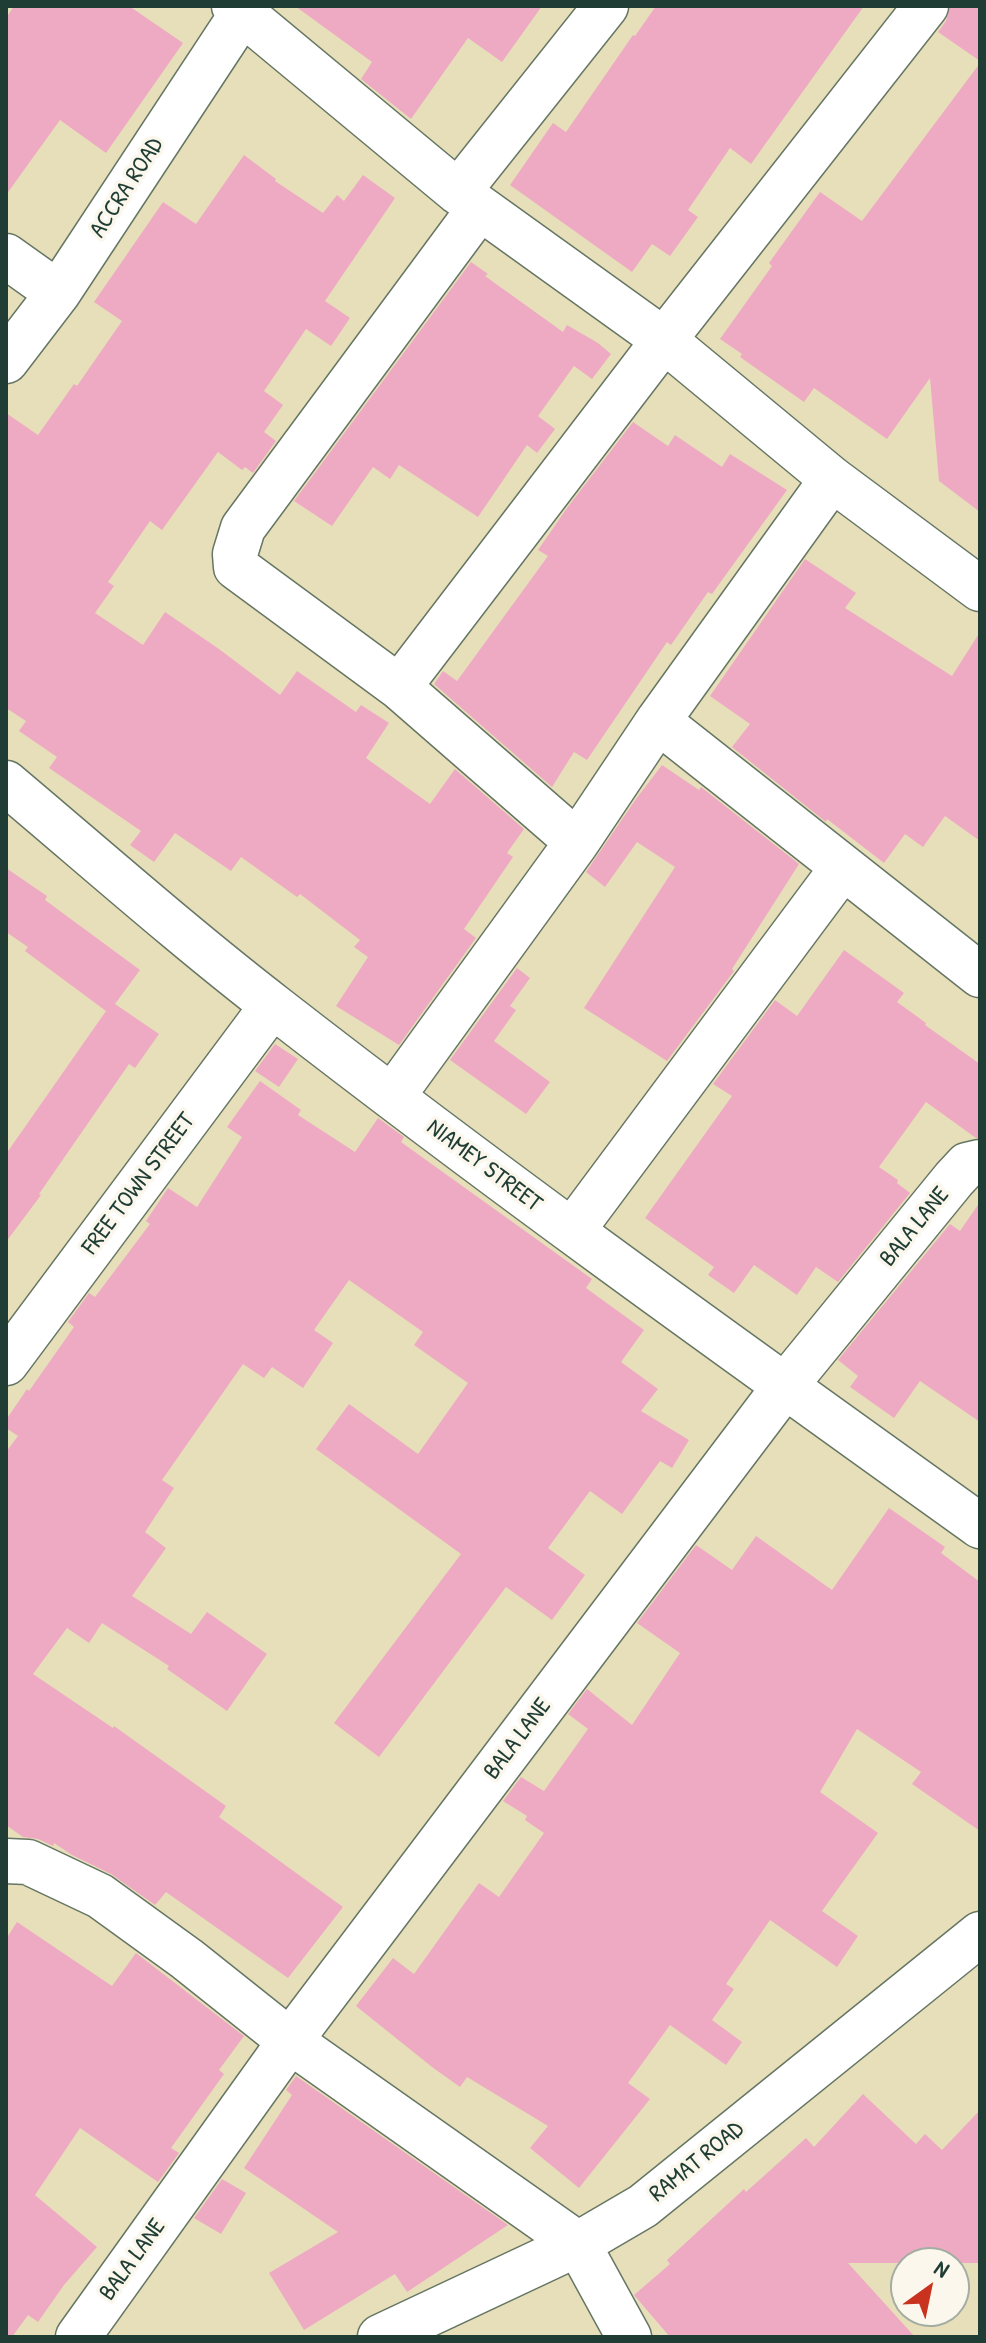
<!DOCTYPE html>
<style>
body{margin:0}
#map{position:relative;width:986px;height:2343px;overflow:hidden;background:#e6dfba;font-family:"Patrick Hand",sans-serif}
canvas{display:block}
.frame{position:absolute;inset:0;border:8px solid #1f3d34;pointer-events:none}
.north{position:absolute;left:890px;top:2247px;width:80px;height:80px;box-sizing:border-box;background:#fbf7ec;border:2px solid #a3ada2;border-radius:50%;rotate:33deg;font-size:22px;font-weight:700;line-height:32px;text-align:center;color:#1f3d34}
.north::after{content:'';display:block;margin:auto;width:28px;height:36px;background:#c8321e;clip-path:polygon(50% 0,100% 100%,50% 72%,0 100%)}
</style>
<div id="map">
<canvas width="986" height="2343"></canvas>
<div class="frame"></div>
<div class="north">N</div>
</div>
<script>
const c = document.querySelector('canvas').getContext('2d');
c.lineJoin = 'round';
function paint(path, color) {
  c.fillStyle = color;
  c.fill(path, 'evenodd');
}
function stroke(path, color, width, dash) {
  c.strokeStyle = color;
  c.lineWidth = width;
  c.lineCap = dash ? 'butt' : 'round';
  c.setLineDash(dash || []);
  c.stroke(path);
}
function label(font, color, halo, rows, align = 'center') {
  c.font = font + ' "Patrick Hand",sans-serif';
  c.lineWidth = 7;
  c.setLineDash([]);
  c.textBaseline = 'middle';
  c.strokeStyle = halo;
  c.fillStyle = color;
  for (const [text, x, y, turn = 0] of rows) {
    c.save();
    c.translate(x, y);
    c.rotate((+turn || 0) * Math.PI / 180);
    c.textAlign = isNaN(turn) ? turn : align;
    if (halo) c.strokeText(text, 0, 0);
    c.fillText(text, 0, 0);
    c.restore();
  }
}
const building = new Path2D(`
 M 14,6 L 129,6 L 183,43 L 106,153 L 60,120 L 6,195 L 6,18 Z
 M 295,6 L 542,6 L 502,62 L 468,38 L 411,119 L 361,79 L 372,62 Z
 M 656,6 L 864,6 L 751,164 L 730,148 L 688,210 L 698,217 L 670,256 L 652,244 L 632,272 L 510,185 L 553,123 L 566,132 L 633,35 L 635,36 Z
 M 950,6 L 980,6 L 980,61 L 938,32 L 946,21 Z
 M 980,63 L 980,512 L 939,481 L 930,378 L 887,439 L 814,388 L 804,402 L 740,357 L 742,354 L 720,339 L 772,266 L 769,263 L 820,192 L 862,221 Z
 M 244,155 L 276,179 L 275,181 L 323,213 L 337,195 L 344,201 L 363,175 L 395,198 L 325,301 L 350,318 L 331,346 L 306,329 L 264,391 L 283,405 L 264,432 L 276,441 L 253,473 L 245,467 L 242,470 L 218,452 L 162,530 L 150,521 L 108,582 L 114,586 L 95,613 L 143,645 L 165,612 L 219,649 L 280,695 L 297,671 L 356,712 L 361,705 L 389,723 L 366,758 L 430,804 L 455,769 L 524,829 L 507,853 L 513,857 L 464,929 L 476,938 L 399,1045 L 336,1006 L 368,957 L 354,947 L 360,940 L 300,894 L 297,897 L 241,857 L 231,871 L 175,833 L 154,862 L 130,845 L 141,831 L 49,768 L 57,757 L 19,731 L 26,721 L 6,708 L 6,413 L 38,435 L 74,384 L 77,386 L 122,321 L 94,302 L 163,202 L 196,224 Z
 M 471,262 L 488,274 L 485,276 L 563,332 L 567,325 L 598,343 L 611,354 L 592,379 L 574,366 L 538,416 L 555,429 L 537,453 L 527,445 L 478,517 L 399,465 L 390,479 L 373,467 L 332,526 L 294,501 Z
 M 633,422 L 668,446 L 675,435 L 722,467 L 730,454 L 787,490 L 712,594 L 708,592 L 671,645 L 667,642 L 587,760 L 574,752 L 552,787 L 434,684 L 443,671 L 457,681 L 548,556 L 538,550 L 567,508 Z
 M 805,559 L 856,593 L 845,608 L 952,676 L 980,632 L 980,841 L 945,816 L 923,847 L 905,834 L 884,863 L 827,819 L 826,822 L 732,747 L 750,724 L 710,696 Z
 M 662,765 L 699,790 L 701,787 L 799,864 L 732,969 L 734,971 L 667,1061 L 584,1008 L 675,867 L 637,842 L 605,887 L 586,872 L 636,799 Z
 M 6,868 L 47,896 L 45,900 L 140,970 L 115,1004 L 159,1034 L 135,1068 L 129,1064 L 39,1194 L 41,1195 L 6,1242 L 6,1154 L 106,1011 L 25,951 L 28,947 L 6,932 Z
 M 844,950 L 904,993 L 897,1002 L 926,1023 L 925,1025 L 980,1064 L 980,1138 L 976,1138 L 926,1102 L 879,1167 L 898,1180 L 897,1183 L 910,1193 L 838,1282 L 816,1267 L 797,1295 L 754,1265 L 734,1293 L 708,1275 L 714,1267 L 645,1218 L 732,1096 L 713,1084 L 775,1000 L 797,1016 Z
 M 517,968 L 530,978 L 510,1006 L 516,1010 L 494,1041 L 550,1082 L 526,1114 L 450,1060 Z
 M 275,1044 L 298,1059 L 279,1087 L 255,1071 Z
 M 260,1081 L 301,1110 L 298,1115 L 355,1152 L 378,1118 L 404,1137 L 401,1142 L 592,1279 L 586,1288 L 644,1330 L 621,1362 L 658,1389 L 641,1411 L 689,1440 L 672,1468 L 660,1461 L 622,1514 L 590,1491 L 548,1548 L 585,1575 L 552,1620 L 506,1587 L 379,1757 L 334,1723 L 461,1554 L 316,1449 L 349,1404 L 418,1454 L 468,1383 L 414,1345 L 423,1332 L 349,1280 L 314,1330 L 333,1343 L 303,1388 L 272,1367 L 264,1378 L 243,1364 L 162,1480 L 174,1488 L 145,1532 L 166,1548 L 132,1596 L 191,1634 L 207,1612 L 267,1654 L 227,1711 L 167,1669 L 169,1666 L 102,1623 L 89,1643 L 67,1628 L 33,1674 L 113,1728 L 114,1726 L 226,1806 L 219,1817 L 343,1907 L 288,1978 L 166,1892 L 155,1905 L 111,1874 L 72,1855 L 54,1843 L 53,1846 L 38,1839 L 23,1837 L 6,1825 L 6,1452 L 18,1436 L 6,1428 L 6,1420 L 27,1389 L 29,1391 L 74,1327 L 68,1322 L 89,1293 L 95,1297 L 150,1224 L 146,1221 L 168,1188 L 197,1207 L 242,1137 L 227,1127 Z
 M 980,1202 L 980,1422 L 920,1381 L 894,1418 L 850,1387 L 858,1376 L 838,1360 L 950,1224 L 960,1231 Z
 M 889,1508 L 945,1547 L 941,1553 L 980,1582 L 980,1831 L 912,1784 L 921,1772 L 857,1729 L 820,1792 L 878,1833 L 822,1911 L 858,1936 L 837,1967 L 770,1920 L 726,1984 L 734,1989 L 712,2020 L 742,2042 L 726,2065 L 670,2025 L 628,2083 L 650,2099 L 579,2188 L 530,2148 L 548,2126 L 467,2077 L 460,2087 L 432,2067 L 356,2006 L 393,1958 L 414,1974 L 479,1883 L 499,1897 L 544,1833 L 525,1820 L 527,1816 L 503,1801 L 521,1777 L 544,1791 L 588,1729 L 568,1714 L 587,1689 L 632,1725 L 680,1653 L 637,1623 L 696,1545 L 732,1570 L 756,1536 L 832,1590 Z
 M 17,1922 L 112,1986 L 136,1953 L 244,2036 L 219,2070 L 224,2074 L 171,2148 L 179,2153 L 158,2182 L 80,2128 L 35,2195 L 97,2247 L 64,2285 L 38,2322 L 28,2315 L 12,2337 L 6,2337 L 6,1939 Z
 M 296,2076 L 508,2225 L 407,2292 L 395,2274 L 304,2330 L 269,2273 L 338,2232 L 244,2168 L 292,2095 L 286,2090 Z
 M 863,2094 L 916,2144 L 925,2134 L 942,2150 L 980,2110 L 980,2263 L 848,2263 L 915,2337 L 670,2337 L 634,2295 L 670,2264 L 667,2260 L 744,2189 L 746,2192 L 806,2138 L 814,2147 Z
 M 222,2179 L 246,2193 L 221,2234 L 194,2218 Z`);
const minor = new Path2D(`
 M 234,6 L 458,192 L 664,340 L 832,479 L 980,589
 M 458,192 L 606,6
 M 479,209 L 243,528 L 235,554 L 236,567 L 399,687 L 577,842
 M 6,256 L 58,293
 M 6,361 L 58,293 L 247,6
 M 399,687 L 664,340 L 926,6
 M 658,721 L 980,975
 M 6,783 C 95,858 184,937 276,1008 C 506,1187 743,1356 980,1526
 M 392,1097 L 577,842 L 658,721 L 832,479
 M 572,1231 L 843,867
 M 6,1363 L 272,1006
 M 6,1861 L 28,1862 L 100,1896 L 187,1959 L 290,2041 L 578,2244 L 629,2337
 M 78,2337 L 290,2041 L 785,1386 L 954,1179 L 967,1165 L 980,1162
 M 380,2337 L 578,2244 L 643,2206 L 980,1934`);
const streetNames = [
 ["ACCRA ROAD",127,188,-57],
 ["NIAMEY STREET",484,1166,37],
 ["FREE TOWN STREET",139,1184,-53],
 ["BALA LANE",915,1227,-51],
 ["BALA LANE",518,1739,-53],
 ["RAMAT ROAD",697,2162,-39],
 ["BALA LANE",133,2260,-54]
];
paint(building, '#efaac3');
stroke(minor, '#657663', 47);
stroke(minor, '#fff', 44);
label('24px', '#1f3d34', '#fbf7ec', streetNames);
</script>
